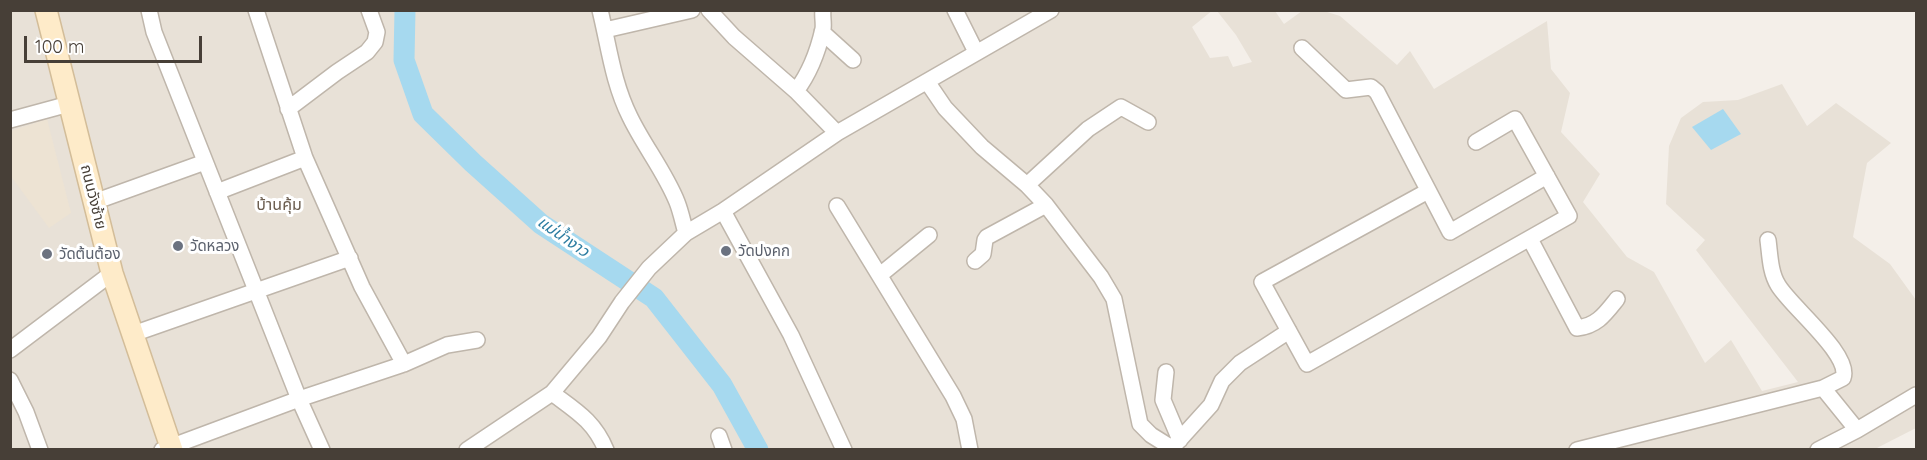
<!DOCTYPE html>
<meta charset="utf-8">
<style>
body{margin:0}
#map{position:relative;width:1927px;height:460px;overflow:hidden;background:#f4efe9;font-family:Quicksand,sans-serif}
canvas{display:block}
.frame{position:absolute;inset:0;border:12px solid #473f37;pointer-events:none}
.scale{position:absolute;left:24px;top:36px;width:178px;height:27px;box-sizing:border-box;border:3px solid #473f37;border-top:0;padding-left:8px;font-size:18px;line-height:21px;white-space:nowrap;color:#473f37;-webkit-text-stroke:4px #fff;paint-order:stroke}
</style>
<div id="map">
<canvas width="1927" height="460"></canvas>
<div class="frame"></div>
<div class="scale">100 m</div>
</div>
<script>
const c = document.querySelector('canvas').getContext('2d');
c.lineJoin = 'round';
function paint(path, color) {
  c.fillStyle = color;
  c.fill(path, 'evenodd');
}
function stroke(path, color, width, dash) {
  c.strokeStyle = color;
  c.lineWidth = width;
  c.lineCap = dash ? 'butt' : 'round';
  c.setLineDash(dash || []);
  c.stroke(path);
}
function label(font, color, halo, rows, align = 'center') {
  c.font = font + ' Quicksand,"Noto Sans Thai",sans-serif';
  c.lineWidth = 6;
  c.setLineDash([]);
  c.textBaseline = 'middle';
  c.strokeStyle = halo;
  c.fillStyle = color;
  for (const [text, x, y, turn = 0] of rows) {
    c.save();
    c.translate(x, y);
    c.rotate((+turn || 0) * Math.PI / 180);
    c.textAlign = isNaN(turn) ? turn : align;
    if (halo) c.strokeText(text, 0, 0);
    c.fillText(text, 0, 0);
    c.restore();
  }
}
const residential = new Path2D(`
 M 1213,10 L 1192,27 L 1210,58 L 1228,56 L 1233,67 L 1252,62 L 1236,35 L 1217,11 L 1275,11 L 1284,24 L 1302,11 L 1324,11 L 1340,16 L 1397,65 L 1410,51 L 1434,89 L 1547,21 L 1551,69 L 1570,93 L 1561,132 L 1600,174 L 1583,202 L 1627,257 L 1654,272 L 1705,363 L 1731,340 L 1762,391 L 1798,382 L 1696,250 L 1705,240 L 1666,204 L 1669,146 L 1681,118 L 1703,102 L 1738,100 L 1782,84 L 1807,126 L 1836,103 L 1891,143 L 1867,163 L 1853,237 L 1890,264 L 1916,300 L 1916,428 L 1873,450 L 11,449 L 10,11 Z`);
const education = new Path2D(`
 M 47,119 L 71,213 L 49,228 L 10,175 L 11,131 Z`);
const water = new Path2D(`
 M 1723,109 L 1741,134 L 1711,150 L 1692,127 Z`);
const river = new Path2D(`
 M 405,10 L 404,60 L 423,114 L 473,163 L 541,224 L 654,298 L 722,385 L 758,450`);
const minor = new Path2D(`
 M 149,10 L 154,32 L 299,399 L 322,450
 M 256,10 L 305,158 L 362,287 L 404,364
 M 600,10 C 609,47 613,83 630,117 C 644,146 665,172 677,202 C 681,212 683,223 686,233
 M 709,10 L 734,37 L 796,91 L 837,133
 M 955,10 L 976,52
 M 605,30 L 692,10
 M 822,32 L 853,60
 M 1302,48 L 1346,90 L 1371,87 L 1377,92 L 1450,232 L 1547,176
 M 928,83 L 945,108 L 982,147 L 1027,185 L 1046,205 L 1101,277 L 1114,299 L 1140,424 L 1151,435 L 1175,450
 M 796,91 C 809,74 818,51 823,29 C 824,23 822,16 823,10
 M 288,109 L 337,72 L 367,52 L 375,42 L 377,32 L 369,10
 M 10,120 L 69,104
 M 1027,185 L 1088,129 L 1121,107 L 1148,122
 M 1428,191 L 1262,282 L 1307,364 L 1569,216 L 1515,119 L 1476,142
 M 217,192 L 305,158
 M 94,202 L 205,162
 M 837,206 L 953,396 L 964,419 L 970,450
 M 723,211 L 791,335 L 844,450
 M 1530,239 L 1577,328 C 1597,326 1605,314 1617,299
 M 1768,240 C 1770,255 1770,272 1778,285 C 1790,306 1852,355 1843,378 L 1823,388
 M 975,261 L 983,254 L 985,240 L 987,237 L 1046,205
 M 880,275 L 929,235
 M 133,334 L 350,258
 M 10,350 L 112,273
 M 1166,372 L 1163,400 L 1180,440
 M 10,380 L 26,412 L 40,450
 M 552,393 C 576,411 594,421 606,450
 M 719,436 L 724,450
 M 1173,447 L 1211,405 L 1222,381 L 1240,363 L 1289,331
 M 162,450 L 299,399 L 404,364 L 447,345 L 477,340
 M 467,450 L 552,393 L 599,337 L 622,302 L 649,268 L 686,233 L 723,211 L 837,133 L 1051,10
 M 1577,450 L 1823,388 L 1857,430
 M 1818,450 L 1857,430 L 1916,395`);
const secondary = new Path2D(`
 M 46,10 L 112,273 L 172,450`);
const markers = [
 [178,246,6,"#6b7280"],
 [726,251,6,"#6b7280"],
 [47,254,6,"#6b7280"]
];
const streetNames = [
 ["ถนนวังซ้าย",93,197,76]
];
const worshipNames = [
 ["วัดหลวง",190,246],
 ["วัดปงคก",738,251],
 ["วัดต้นต้อง",59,254]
];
const neighbourhoodNames = [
 ["บ้านคุ้ม",279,205]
];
const waterNames = [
 ["แม่น้ำงาว",563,237,35]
];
paint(residential, '#e8e1d7');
paint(education, '#ede3d3');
paint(water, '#a6d9ef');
stroke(river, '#a6d9ef', 21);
stroke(minor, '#bfb6ab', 18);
stroke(secondary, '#d3bd99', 24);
stroke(minor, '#fff', 15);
stroke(secondary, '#feebc9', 21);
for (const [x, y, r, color] of markers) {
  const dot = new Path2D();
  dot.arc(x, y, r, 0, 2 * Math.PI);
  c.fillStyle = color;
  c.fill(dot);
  stroke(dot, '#fff', 2);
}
label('15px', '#473f37', '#fff', streetNames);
label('15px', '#5b616d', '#fff', worshipNames, 'left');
label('16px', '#6a5c4e', '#fff', neighbourhoodNames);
label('italic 16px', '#2e7ea2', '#fff', waterNames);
</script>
